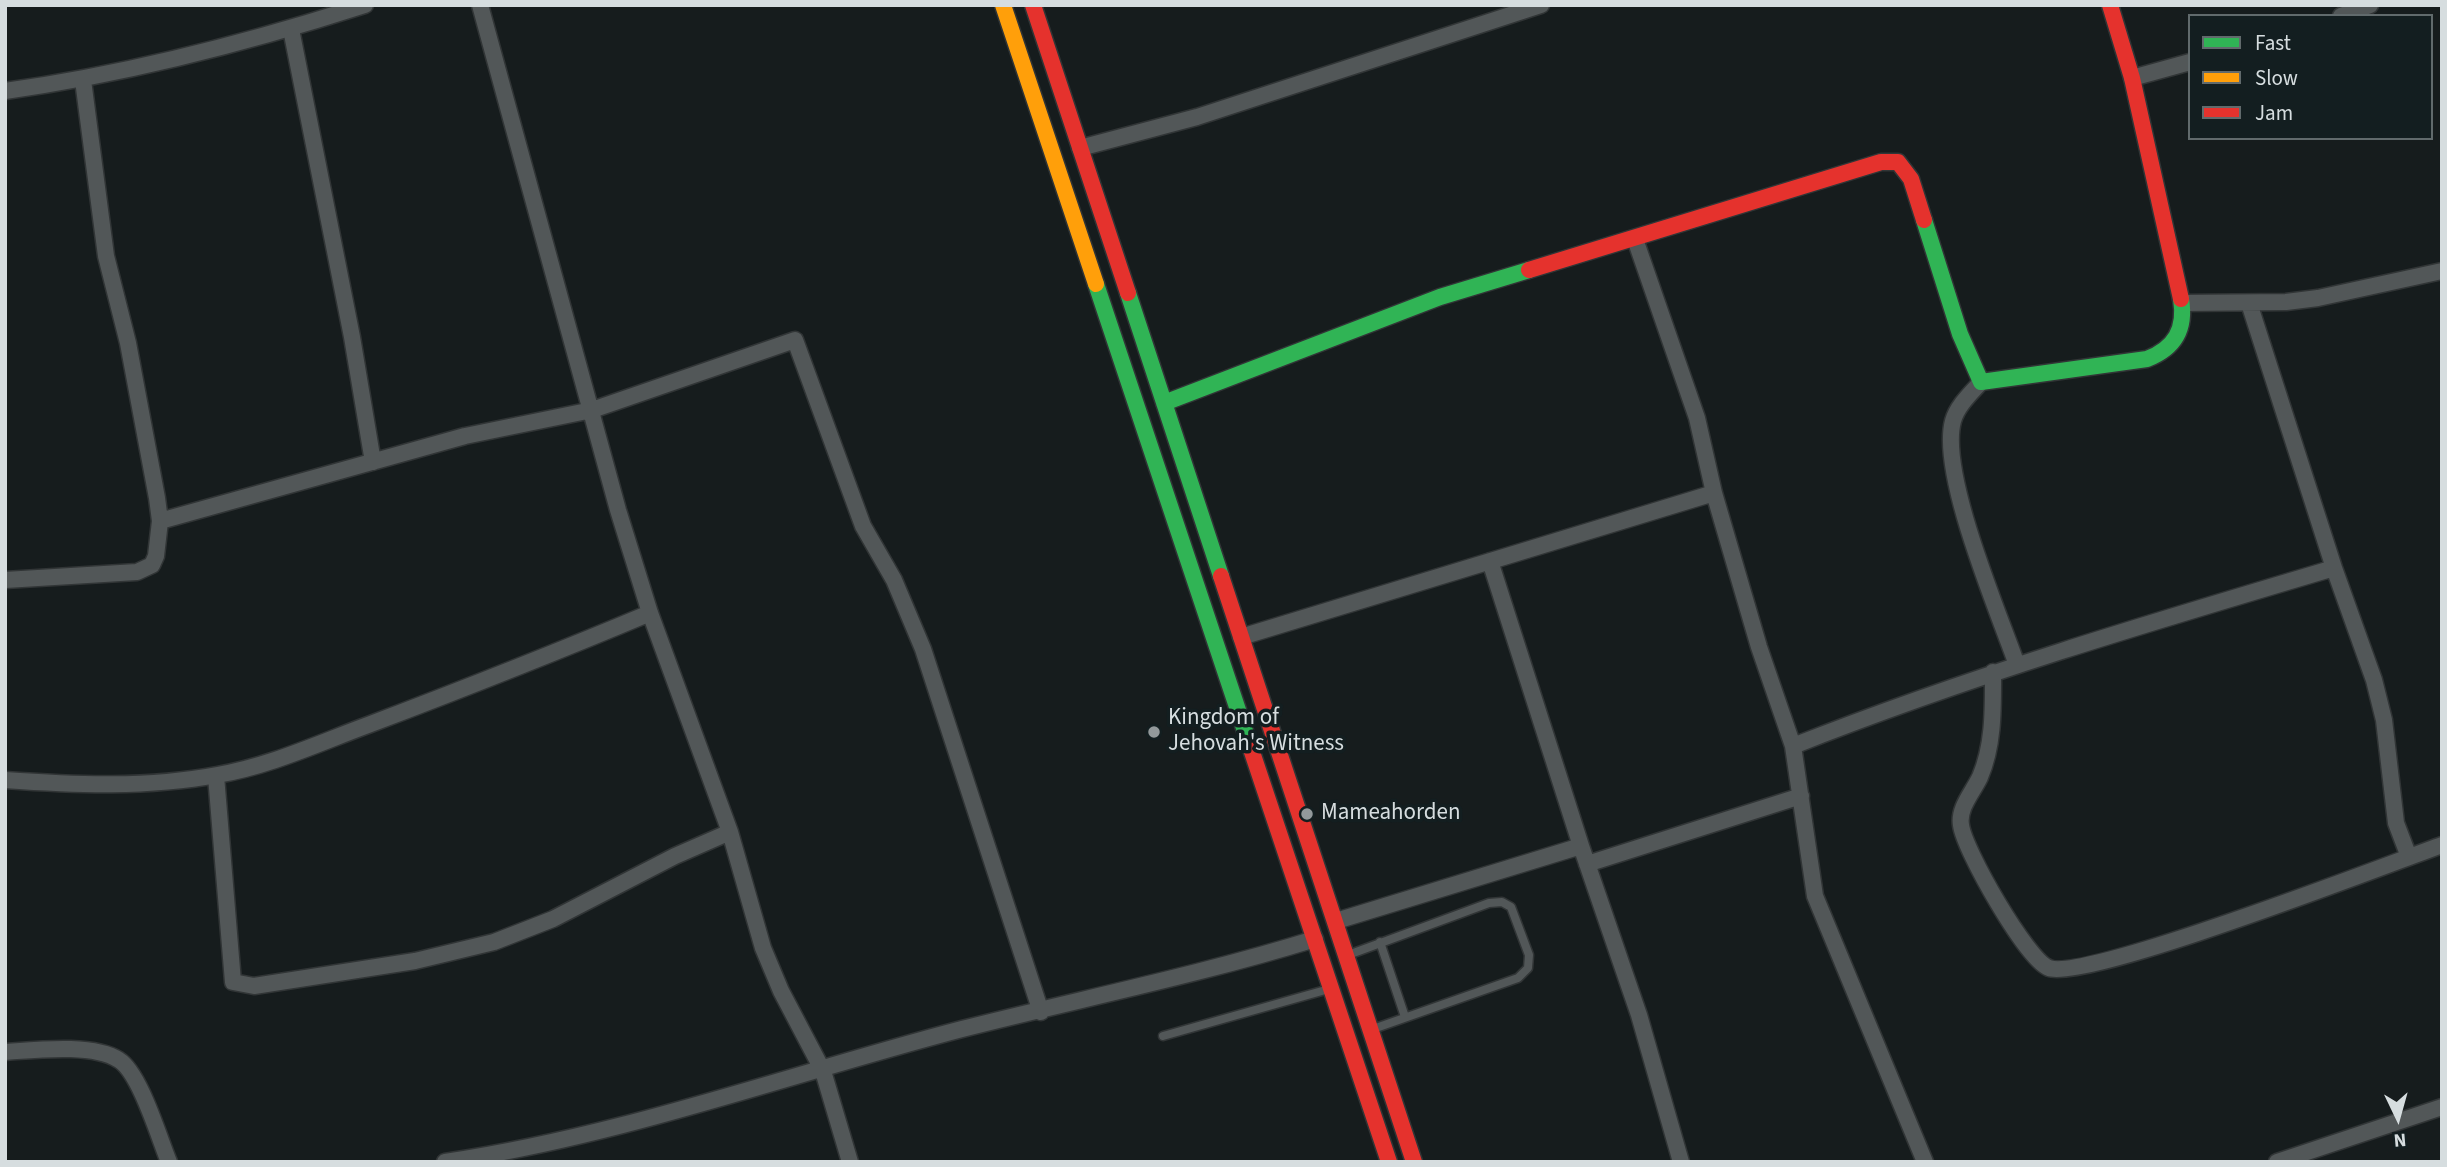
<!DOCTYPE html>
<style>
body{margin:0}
#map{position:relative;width:2447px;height:1167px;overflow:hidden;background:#161c1d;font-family:"Source Sans 3",sans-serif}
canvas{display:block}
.frame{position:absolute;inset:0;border:7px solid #d6dddf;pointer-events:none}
.legend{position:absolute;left:2188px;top:14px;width:245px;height:126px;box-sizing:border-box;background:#131e20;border:2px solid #616a6c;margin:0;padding:9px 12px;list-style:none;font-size:21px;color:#d6dddf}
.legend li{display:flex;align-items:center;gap:14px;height:35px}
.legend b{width:35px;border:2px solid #616a6c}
.north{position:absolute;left:2363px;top:1083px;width:70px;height:70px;-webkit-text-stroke:5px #131e20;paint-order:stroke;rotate:175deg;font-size:19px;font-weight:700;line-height:28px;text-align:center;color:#d6dddf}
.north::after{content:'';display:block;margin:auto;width:24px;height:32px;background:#d6dddf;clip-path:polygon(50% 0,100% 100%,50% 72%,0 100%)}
</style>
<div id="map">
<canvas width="2447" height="1167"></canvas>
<div class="frame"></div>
<ul class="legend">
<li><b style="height:9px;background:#30b455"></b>Fast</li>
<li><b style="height:9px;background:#ff9f0a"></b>Slow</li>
<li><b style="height:9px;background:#e5322d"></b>Jam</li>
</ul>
<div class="north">N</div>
</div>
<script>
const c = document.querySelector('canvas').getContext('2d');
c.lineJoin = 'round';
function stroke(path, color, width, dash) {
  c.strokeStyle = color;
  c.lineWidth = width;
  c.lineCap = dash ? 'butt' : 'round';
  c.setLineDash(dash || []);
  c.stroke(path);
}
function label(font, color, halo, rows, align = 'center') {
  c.font = font + ' "Source Sans 3",sans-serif';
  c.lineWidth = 7;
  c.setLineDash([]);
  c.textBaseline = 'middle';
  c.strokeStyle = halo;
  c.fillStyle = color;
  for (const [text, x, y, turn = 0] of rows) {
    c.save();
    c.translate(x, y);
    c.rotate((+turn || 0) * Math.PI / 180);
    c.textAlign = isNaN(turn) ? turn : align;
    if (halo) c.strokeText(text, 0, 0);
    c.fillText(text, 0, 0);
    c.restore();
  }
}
const lane = new Path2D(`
 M 1380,942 L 1405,1017
 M 1348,955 L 1489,903 L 1502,902 L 1511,907 L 1529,955 L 1528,968 L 1518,978 L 1373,1029
 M 1163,1036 L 1329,989`);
const street = new Path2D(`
 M 480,5 L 618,510 L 650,613 L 730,832 L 763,948 L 781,991 L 823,1071 L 850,1162
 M 2341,16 L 2370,5
 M 291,29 L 352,337 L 373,462
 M 2132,78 L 2190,62
 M 5,91 C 128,74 247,43 365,5
 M 1080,148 L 1197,117 L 1541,5
 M 1635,239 L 1697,418 L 1714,493 L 1759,647 L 1793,746 L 1815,896 L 1925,1162
 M 2182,303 L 2286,302 L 2318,298 L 2442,271
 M 2249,303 L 2334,568 L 2374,680 L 2384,720 L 2396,823 L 2409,857
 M 1981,382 C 1971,393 1957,406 1953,421 C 1939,473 1998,611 2017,665
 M 160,521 L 465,436 L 592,410 L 795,340 L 863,526 L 894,580 L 923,649 L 1041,1012
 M 1490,561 L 1581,846 L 1639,1015 L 1681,1162
 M 5,580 L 137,572 L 152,565 L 156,556 L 160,521 L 157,498 L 128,343 L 106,256 L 83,80
 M 1241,637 L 1714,493
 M 1993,672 C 1993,708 1994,744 1980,777 C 1973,792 1958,808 1961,825 C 1964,850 2027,960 2049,968 C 2085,982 2386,865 2442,845
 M 1793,746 C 1970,676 2152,622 2334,568
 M 216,776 L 233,982 L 254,986 L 415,961 L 494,942 L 553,919 L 675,856 L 730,832
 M 5,780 C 75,785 148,788 217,775 C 270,766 319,743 368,725 C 463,689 557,652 650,613
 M 1587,864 L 1801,796
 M 1336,921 L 1581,846
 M 5,1052 C 35,1050 93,1043 119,1060 C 140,1073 159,1138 169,1162
 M 445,1162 C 621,1136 790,1074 962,1029 C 1080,999 1199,975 1315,939
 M 2277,1162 L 2442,1107`);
const fast = new Path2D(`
 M 1924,220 L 1960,334 L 1981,382 L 2147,359 C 2175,348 2186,329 2181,299
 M 1096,284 L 1249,743
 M 1128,293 L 1221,576
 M 1164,403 L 1440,297 L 1529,270`);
const slow = new Path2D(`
 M 1003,5 L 1096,284`);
const jam = new Path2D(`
 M 1033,5 L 1128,293
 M 2110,5 L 2132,78 L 2181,299
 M 1529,270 L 1881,162 L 1898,162 L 1911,179 L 1924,220
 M 1221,576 L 1414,1162
 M 1249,743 L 1389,1162`);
const markers = [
 [1154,732,7,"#93999b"],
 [1307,814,7,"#93999b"]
];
const poiNames = [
 ["Kingdom of",1168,719],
 ["Jehovah's Witness",1168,745],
 ["Mameahorden",1321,814]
];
stroke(lane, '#313536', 11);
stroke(street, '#313536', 19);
stroke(fast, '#313536', 19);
stroke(slow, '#313536', 19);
stroke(jam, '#313536', 19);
stroke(lane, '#525758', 8);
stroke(street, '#525758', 16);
stroke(fast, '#30b455', 16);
stroke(slow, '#ff9f0a', 16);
stroke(jam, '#e5322d', 16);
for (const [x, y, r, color] of markers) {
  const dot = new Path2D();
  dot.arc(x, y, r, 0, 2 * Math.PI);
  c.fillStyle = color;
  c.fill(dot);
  stroke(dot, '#131e20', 2.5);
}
label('23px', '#d6dddf', '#131e20', poiNames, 'left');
</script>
